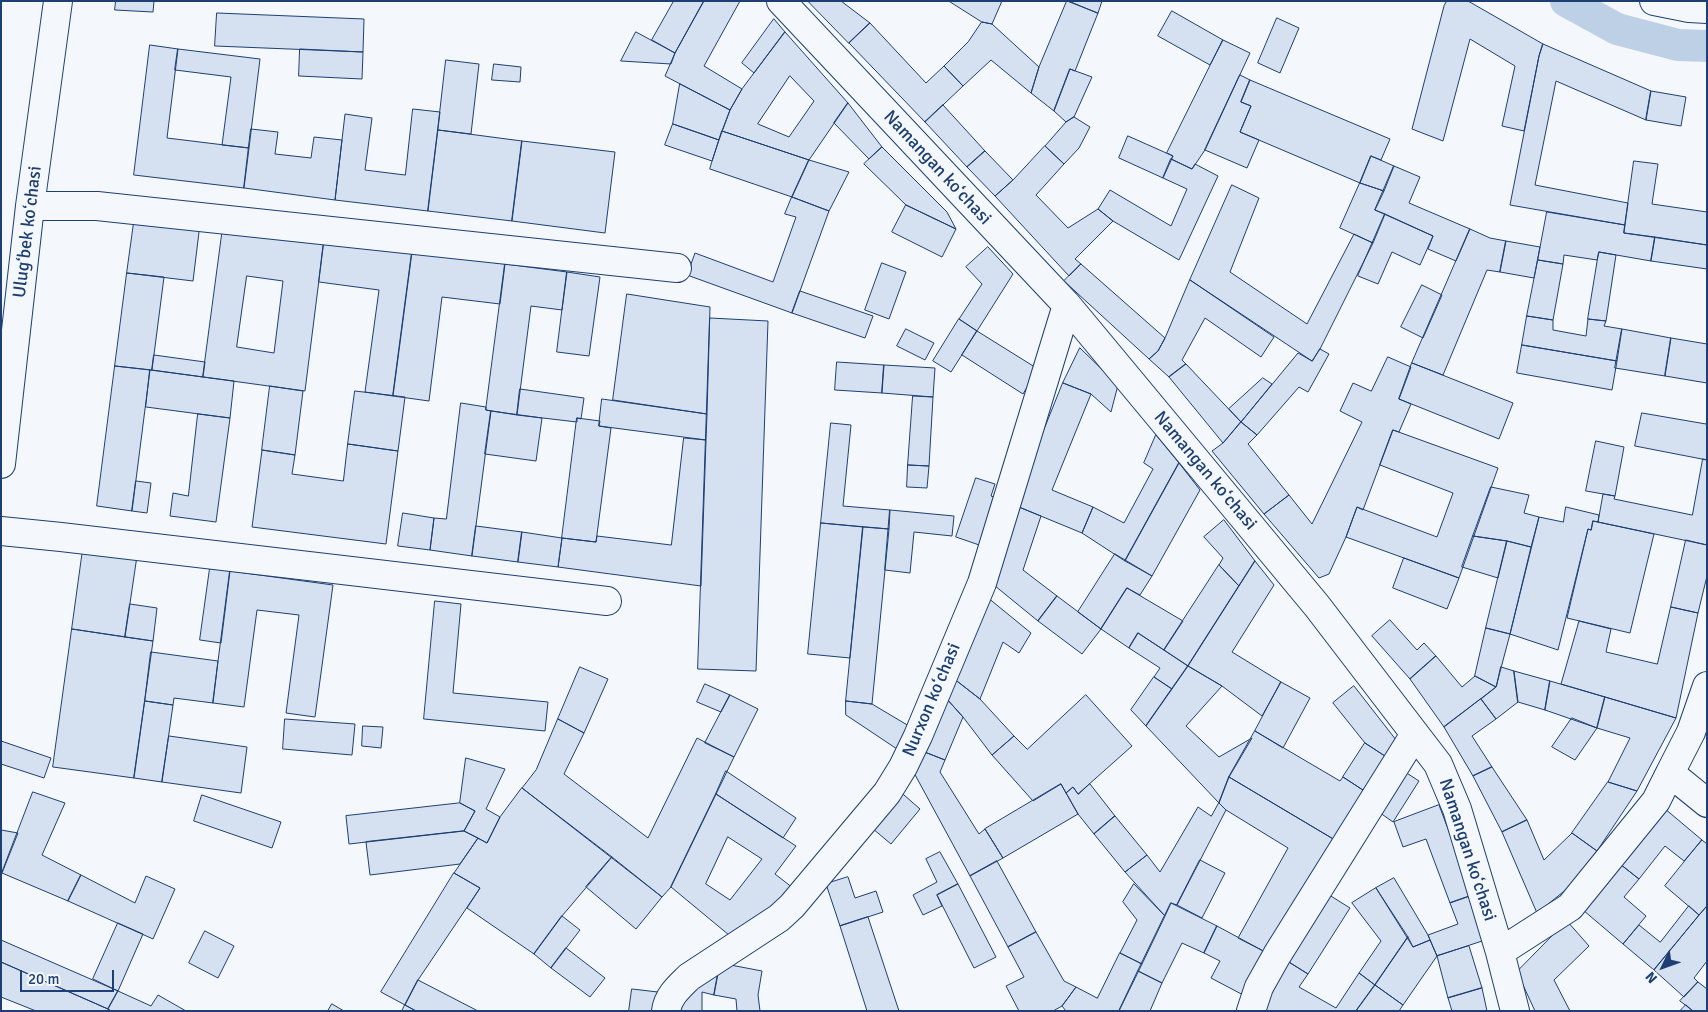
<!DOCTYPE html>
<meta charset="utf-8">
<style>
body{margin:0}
#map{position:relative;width:1708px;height:1012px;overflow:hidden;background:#f4f7fb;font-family:Signika,sans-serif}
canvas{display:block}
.frame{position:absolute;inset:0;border:2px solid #1d3f73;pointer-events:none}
.north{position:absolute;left:1638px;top:942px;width:50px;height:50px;-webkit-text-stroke:4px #f4f7fb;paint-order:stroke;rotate:228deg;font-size:14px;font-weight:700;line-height:20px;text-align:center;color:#1d3f73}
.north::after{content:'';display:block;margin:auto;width:18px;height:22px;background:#1d3f73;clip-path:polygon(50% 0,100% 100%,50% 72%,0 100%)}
.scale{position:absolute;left:20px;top:970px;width:94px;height:22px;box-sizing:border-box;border:2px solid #1d3f73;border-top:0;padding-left:6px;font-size:15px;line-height:18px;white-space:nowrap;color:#1d3f73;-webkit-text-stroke:4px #f4f7fb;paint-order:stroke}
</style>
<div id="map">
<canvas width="1708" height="1012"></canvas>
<div class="frame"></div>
<div class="north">N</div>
<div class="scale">20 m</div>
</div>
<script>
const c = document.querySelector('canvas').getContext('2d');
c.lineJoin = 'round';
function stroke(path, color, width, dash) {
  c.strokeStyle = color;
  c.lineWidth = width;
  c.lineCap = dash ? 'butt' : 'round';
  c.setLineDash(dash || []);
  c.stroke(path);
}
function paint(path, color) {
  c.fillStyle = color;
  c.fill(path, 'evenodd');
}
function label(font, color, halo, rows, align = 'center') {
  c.font = font + ' Signika,sans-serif';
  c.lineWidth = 4;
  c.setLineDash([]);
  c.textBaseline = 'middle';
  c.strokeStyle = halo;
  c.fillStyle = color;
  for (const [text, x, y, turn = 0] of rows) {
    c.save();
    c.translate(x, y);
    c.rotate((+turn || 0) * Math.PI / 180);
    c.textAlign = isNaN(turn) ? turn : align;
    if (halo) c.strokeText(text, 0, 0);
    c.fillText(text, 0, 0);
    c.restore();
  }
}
const canal = new Path2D(`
 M 1566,1 L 1617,29 L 1678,45 L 1707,46`);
const building = new Path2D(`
 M 116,1 L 154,1 L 153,12 L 115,10 Z
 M 674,1 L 704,1 L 675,53 L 652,40 Z
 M 704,1 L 740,1 L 704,66 L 742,89 L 730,110 L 665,76 L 675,53 Z
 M 808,1 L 841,1 L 870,23 L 849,43 Z
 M 949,1 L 1002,1 L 992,24 L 982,22 Z
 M 1067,1 L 1098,13 L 1075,71 L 1070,69 L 1054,111 L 1031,93 L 1039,67 Z
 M 1069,1 L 1102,1 L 1098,13 Z
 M 1447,1 L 1468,1 L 1543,44 L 1539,56 L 1524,131 L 1502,126 L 1515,66 L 1470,39 L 1443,141 L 1412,129 L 1444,6 Z
 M 1172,11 L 1223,40 L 1210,65 L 1158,36 Z
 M 217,13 L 364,19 L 363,52 L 215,46 Z
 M 1277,18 L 1299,28 L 1280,73 L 1258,63 Z
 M 774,19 L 785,32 L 754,73 L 742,63 Z
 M 982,22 L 992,24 L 1039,67 L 1031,93 L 991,60 L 963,86 L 944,66 L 968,42 Z
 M 870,23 L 926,83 L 944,66 L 963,86 L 925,122 L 849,43 Z
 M 636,32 L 675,53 L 671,64 L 621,61 Z
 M 785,32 L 848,103 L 809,160 L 722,131 L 730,110 L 742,89 ZM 790,76 L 814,101 L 789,137 L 758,124 Z
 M 1223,40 L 1250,53 L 1205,150 L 1192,169 L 1171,159 L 1173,156 L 1167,153 Z
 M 1543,44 L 1651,91 L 1646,120 L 1556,81 L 1535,185 L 1628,203 L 1625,225 L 1510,205 L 1539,56 Z
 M 150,45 L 178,49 L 167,138 L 249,148 L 244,188 L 134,175 Z
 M 178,49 L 260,59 L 249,148 L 222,145 L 231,77 L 175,70 Z
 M 300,49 L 363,52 L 362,79 L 299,76 Z
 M 446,60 L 479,64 L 471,134 L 438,130 Z
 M 494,64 L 521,67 L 520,82 L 492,80 Z
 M 1070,69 L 1092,77 L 1074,117 L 1066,122 L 1054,111 Z
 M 1240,75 L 1250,80 L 1241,102 L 1251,106 L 1240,132 L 1259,140 L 1247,168 L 1205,150 Z
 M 1250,80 L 1390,139 L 1381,160 L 1371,156 L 1360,183 L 1240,132 L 1251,106 L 1241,102 Z
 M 680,84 L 730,110 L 719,140 L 673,124 Z
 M 1651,91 L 1686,97 L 1681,126 L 1646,120 Z
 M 848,103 L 882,147 L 869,159 L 834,123 Z
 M 943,105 L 985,151 L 967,167 L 925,122 Z
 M 413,109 L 440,112 L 428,211 L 335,200 L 345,114 L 372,118 L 365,170 L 405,175 Z
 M 1074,117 L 1090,127 L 1079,148 L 1064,164 L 1045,146 L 1066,122 Z
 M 673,124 L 719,140 L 712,161 L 665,145 Z
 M 251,129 L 278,132 L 275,154 L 311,158 L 314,137 L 342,140 L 335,200 L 244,188 Z
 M 438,130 L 522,141 L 512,221 L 428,211 Z
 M 722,131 L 809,160 L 792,197 L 710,169 Z
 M 1128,136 L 1173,156 L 1163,178 L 1119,158 Z
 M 522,141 L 615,152 L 605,233 L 512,221 Z
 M 1045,146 L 1064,164 L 1036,195 L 1068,228 L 1098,209 L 1113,221 L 1075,259 L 1081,264 L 1069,276 L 995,196 L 1013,180 Z
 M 882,147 L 947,212 L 956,229 L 906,205 L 864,164 Z
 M 985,151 L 1013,180 L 995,196 L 967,167 Z
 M 1371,156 L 1394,166 L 1384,191 L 1360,183 Z
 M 1171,159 L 1192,169 L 1195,164 L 1218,176 L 1179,260 L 1113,221 L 1098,209 L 1110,190 L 1171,226 L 1187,189 L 1163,178 Z
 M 809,160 L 849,172 L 829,211 L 792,197 Z
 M 1634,161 L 1658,164 L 1652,204 L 1707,212 L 1707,245 L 1624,233 Z
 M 1394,166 L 1420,177 L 1409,203 L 1470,229 L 1456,261 L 1428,249 L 1433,236 L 1375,210 Z
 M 1360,183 L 1384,191 L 1375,210 L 1385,214 L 1373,243 L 1340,228 Z
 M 1232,185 L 1259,198 L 1230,272 L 1307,324 L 1354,234 L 1373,243 L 1320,349 L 1312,361 L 1190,280 Z
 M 792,197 L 829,211 L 792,313 L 687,275 L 695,253 L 773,282 L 796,217 L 785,214 Z
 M 906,205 L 956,229 L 942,257 L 892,232 Z
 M 1547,212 L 1625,225 L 1624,233 L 1655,237 L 1651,261 L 1599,252 L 1597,260 L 1564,255 L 1563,264 L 1538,260 Z
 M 1385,214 L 1433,236 L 1420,265 L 1392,252 L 1378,284 L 1358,276 Z
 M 135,215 L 200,224 L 193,281 L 127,273 Z
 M 223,227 L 324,240 L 305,391 L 203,377 ZM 247,276 L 283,281 L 274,353 L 237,347 Z
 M 1470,229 L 1490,238 L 1506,241 L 1500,272 L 1487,270 L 1443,375 L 1412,363 Z
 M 1655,237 L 1707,245 L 1707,269 L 1651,261 Z
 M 324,240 L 412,252 L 393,396 L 365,392 L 379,290 L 319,282 Z
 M 1506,241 L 1540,247 L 1534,278 L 1500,272 Z
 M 988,247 L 1013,274 L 977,331 L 959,319 L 982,284 L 966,267 Z
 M 412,252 L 505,264 L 500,304 L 442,297 L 429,401 L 393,396 Z
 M 1599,252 L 1616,255 L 1606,321 L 1588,319 Z
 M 1538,260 L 1563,264 L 1553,320 L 1527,316 Z
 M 882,263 L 906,272 L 889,319 L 865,310 Z
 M 505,264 L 567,272 L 562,310 L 531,306 L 517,415 L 486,410 Z
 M 1081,264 L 1165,338 L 1158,351 L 1149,359 L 1064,281 Z
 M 567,272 L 600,277 L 589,356 L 557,352 Z
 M 127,273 L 164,277 L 152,370 L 115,366 Z
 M 1190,280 L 1274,337 L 1261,357 L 1205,318 L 1182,360 L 1186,364 L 1169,377 L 1149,359 L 1158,351 L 1165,338 Z
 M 1422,285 L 1442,295 L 1423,338 L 1401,327 Z
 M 800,291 L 873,316 L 865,338 L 792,313 Z
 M 627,294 L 710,307 L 707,414 L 613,400 Z
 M 1527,316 L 1553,320 L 1553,330 L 1586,336 L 1588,319 L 1606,321 L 1604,326 L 1622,329 L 1617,361 L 1522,345 Z
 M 710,318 L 768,321 L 756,671 L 698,669 Z
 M 959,319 L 977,331 L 951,372 L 933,361 Z
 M 906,329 L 934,343 L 925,360 L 897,346 Z
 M 1622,329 L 1671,338 L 1665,376 L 1615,368 Z
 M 977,331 L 1038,369 L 1023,394 L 962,355 Z
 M 1671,338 L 1707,344 L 1707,383 L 1665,376 Z
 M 1522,345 L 1617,361 L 1612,390 L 1517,373 Z
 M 1080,348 L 1118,385 L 1111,412 L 1091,394 L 1063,383 Z
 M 1320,349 L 1329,354 L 1308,392 L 1299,387 L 1257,435 L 1241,422 L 1298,353 L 1312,361 Z
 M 154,355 L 205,362 L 203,377 L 152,370 Z
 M 1388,357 L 1411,367 L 1399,399 L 1411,404 L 1399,432 L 1393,430 L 1363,510 L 1357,507 L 1346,537 L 1329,574 L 1319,578 L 1264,514 L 1289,495 L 1312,524 L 1362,422 L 1340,411 L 1353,383 L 1371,391 Z
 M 837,362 L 884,365 L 882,393 L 835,390 Z
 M 1412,363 L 1513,403 L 1499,439 L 1399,399 Z
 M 1186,364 L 1241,422 L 1223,443 L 1169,377 Z
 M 884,365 L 935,368 L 933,397 L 882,393 Z
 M 115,366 L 150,370 L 132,511 L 97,506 Z
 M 150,370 L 234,381 L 230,418 L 146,407 Z
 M 1263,378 L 1272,384 L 1241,422 L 1229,409 Z
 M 1063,383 L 1091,394 L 1052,490 L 1093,507 L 1082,533 L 1014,505 Z
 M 270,386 L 303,391 L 295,455 L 262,450 Z
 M 520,389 L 584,398 L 581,419 L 577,418 L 577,422 L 517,415 Z
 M 355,391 L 405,397 L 398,451 L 348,444 Z
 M 913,396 L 933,397 L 929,466 L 908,465 Z
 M 602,399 L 707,414 L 706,440 L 599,426 Z
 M 461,403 L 486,407 L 486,410 L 491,411 L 472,556 L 430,550 L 434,518 L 446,519 Z
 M 491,411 L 542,418 L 536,461 L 485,454 Z
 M 1642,413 L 1706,424 L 1707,422 L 1707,460 L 1635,446 Z
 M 198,414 L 230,418 L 216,522 L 170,516 L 173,493 L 188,496 Z
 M 577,418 L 600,421 L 599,426 L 611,428 L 596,542 L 562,538 Z
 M 1241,422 L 1257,435 L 1248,444 L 1289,495 L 1264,514 L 1212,451 L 1223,443 Z
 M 831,423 L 851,425 L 843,506 L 890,510 L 889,529 L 821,523 Z
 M 1393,430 L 1498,468 L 1459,578 L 1346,537 L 1357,507 L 1437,537 L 1453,493 L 1380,465 Z
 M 1156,435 L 1179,463 L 1125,561 L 1082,533 L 1093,507 L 1124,523 L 1153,469 L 1144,463 Z
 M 684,438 L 706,440 L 701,586 L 558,567 L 562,538 L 596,542 L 597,536 L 671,545 Z
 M 1596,441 L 1624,447 L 1615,496 L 1586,491 Z
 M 348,444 L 398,451 L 386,544 L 252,527 L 262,450 L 295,455 L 292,474 L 343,481 Z
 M 1703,459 L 1707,460 L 1707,545 L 1598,522 L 1603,494 L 1615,496 L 1614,499 L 1692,515 Z
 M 1179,463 L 1200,490 L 1152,576 L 1125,561 Z
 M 908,465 L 929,466 L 927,488 L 907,487 Z
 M 976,478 L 995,484 L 991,496 L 1001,499 L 985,547 L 956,537 Z
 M 136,481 L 151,483 L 147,513 L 132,511 Z
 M 1491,487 L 1529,495 L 1524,513 L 1539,517 L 1531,547 L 1507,541 L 1473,536 Z
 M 1014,505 L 1041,516 L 1023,570 L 1057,596 L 1038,621 L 989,581 Z
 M 1566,507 L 1599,515 L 1598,522 L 1593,521 L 1591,530 L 1588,529 L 1558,650 L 1510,634 L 1539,517 L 1563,522 Z
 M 890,510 L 954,516 L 952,536 L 914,532 L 910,573 L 885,570 Z
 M 403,513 L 434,518 L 430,550 L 398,546 Z
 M 1224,520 L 1255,561 L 1239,586 L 1219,565 L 1223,558 L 1204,537 Z
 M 1593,521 L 1654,534 L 1630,633 L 1567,618 L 1588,529 L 1591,530 Z
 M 821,523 L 863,527 L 850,658 L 808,654 Z
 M 476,526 L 522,532 L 518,562 L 472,556 Z
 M 863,527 L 889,529 L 872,704 L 846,701 Z
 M 522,532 L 562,538 L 558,567 L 518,562 Z
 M 1473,536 L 1507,541 L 1498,578 L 1462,567 Z
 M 1686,540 L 1707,545 L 1707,576 L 1698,613 L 1671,607 Z
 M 1507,541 L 1531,547 L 1510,634 L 1486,628 Z
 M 83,549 L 137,556 L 125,637 L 72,629 Z
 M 1115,554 L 1152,576 L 1140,595 L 1127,588 L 1101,629 L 1078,612 Z
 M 1404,558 L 1459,578 L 1447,609 L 1393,588 Z
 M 1255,561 L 1274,585 L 1232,652 L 1281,682 L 1262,716 L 1222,686 L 1188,666 Z
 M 1219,565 L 1239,586 L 1188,666 L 1164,650 Z
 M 210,568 L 230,571 L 221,643 L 200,640 Z
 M 230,571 L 333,585 L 315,717 L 286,713 L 299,615 L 257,610 L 244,707 L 213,703 Z
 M 1127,588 L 1183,621 L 1164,650 L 1138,633 L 1129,648 L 1101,629 Z
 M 1057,596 L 1101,629 L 1082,654 L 1038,621 Z
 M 987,597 L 1031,633 L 1019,653 L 1003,642 L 980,699 L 953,678 Z
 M 435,601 L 461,604 L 453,693 L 548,702 L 545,731 L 424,719 Z
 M 130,604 L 157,608 L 153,641 L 125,637 Z
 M 1671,607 L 1698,613 L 1676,718 L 1561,684 L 1579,621 L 1611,629 L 1606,652 L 1657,664 Z
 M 1390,620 L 1417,650 L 1424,643 L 1436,656 L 1410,679 L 1372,636 Z
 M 1486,628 L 1510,634 L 1496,687 L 1475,676 Z
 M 72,629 L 153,641 L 134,778 L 53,767 Z
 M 1138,633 L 1188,666 L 1172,689 L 1154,677 L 1160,668 L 1129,648 Z
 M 151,652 L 218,661 L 213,703 L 174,698 L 173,705 L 145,701 Z
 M 1436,656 L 1462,687 L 1475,676 L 1496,687 L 1444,727 L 1410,679 Z
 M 1188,666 L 1222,686 L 1186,726 L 1219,757 L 1252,738 L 1229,777 L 1219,803 L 1146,726 Z
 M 580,667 L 608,679 L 584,733 L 558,719 Z
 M 1501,667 L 1514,671 L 1518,702 L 1496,719 L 1481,699 L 1496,687 Z
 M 1514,671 L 1550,681 L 1545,710 L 1518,702 Z
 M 1154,677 L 1172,689 L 1146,726 L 1131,710 Z
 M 953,678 L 980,699 L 1014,736 L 992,755 L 963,717 L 945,697 Z
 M 1550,681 L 1605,697 L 1597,728 L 1545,710 Z
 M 1281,682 L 1310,698 L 1283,748 L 1255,731 Z
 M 705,684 L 730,695 L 721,712 L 697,702 Z
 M 1354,686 L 1400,745 L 1391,760 L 1365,743 L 1333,703 Z
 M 730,695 L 758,709 L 734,757 L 705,743 Z
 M 1086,695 L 1132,746 L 1078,794 L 1073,787 L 1066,793 L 1061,784 L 1033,801 L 992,755 L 1014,736 L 1027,749 Z
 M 945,697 L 963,717 L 945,760 L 922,751 Z
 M 1605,697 L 1676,718 L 1637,791 L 1608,782 L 1630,738 L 1597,728 Z
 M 1481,699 L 1496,719 L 1472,736 L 1492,767 L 1473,776 L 1444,727 Z
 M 145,701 L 173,705 L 162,782 L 134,778 Z
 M 846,701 L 872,704 L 914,729 L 900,751 L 846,715 Z
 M 1572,718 L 1597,728 L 1575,760 L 1552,747 Z
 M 285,719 L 355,724 L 352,755 L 283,749 Z
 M 558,719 L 584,733 L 564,774 L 648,838 L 697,738 L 734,757 L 671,887 L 662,897 L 522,788 L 536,770 Z
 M 363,726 L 383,727 L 381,748 L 362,746 Z
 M 1255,731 L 1340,781 L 1343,777 L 1369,794 L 1340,843 L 1229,777 Z
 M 169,736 L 247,747 L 241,793 L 162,782 Z
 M 1,741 L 51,758 L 44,778 L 1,764 Z
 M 1365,743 L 1391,760 L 1369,794 L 1343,777 Z
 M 922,751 L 945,760 L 940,772 L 979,834 L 985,829 L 1003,858 L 970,876 L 913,771 Z
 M 466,758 L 505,769 L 486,809 L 500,817 L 487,843 L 464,831 L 475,811 L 460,803 Z
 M 1492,767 L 1527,820 L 1502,832 L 1473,776 Z
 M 1402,770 L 1419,781 L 1393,822 L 1376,810 Z
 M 726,771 L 796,818 L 783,838 L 716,794 Z
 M 1229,777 L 1340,843 L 1269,954 L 1238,938 L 1288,848 L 1226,810 L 1219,803 Z
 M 1608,782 L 1637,791 L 1597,851 L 1572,833 Z
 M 1061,784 L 1078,814 L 1003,858 L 985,829 Z
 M 1090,784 L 1115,816 L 1094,834 L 1078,814 L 1066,793 L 1073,787 L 1078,794 Z
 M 522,788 L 612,857 L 562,916 L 534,954 L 467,908 L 480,888 L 454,873 L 478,838 L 487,843 L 500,817 Z
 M 896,788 L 920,809 L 891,844 L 866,823 Z
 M 33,792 L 65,803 L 42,855 L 81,875 L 68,901 L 2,873 Z
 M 716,794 L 796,846 L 775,874 L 793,888 L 735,940 L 671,887 ZM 728,837 L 762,859 L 730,900 L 706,884 Z
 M 202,795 L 281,822 L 272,848 L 194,821 Z
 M 460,803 L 475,811 L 464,831 L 349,844 L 346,816 Z
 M 1219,803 L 1226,810 L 1177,905 L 1171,903 L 1165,916 L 1125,872 L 1147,855 L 1160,872 L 1198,807 L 1211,816 Z
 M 1439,805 L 1473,895 L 1450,903 L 1426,839 L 1403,847 L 1394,822 Z
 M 1664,808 L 1702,840 L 1684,861 L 1665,846 L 1639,879 L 1620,864 Z
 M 1115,816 L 1147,855 L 1125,872 L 1094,834 Z
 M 1527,820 L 1544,860 L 1572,833 L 1597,851 L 1568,888 L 1537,913 L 1502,832 Z
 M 1,830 L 18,833 L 2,873 L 1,873 Z
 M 464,831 L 478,838 L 460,864 L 370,875 L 366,842 Z
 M 1702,840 L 1707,844 L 1707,906 L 1699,915 L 1665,886 Z
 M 940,852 L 958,884 L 937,895 L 942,906 L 923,915 L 913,895 L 937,882 L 926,859 Z
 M 612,857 L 662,897 L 636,929 L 586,887 Z
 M 1200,860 L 1225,873 L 1202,918 L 1177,905 Z
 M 997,861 L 1036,932 L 1008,947 L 970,876 Z
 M 1620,864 L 1639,879 L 1624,897 L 1646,916 L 1623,944 L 1583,910 Z
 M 454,873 L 480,888 L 418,980 L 405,1005 L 381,992 Z
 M 81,875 L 135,903 L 146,876 L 175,889 L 153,939 L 68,901 Z
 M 848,877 L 855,898 L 876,891 L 883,912 L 840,926 L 826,884 Z
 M 1394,878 L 1428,935 L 1430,940 L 1413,947 L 1376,888 Z
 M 958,884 L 996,957 L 974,968 L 937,895 Z
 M 1134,884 L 1165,916 L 1142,964 L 1120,953 L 1137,920 L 1123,902 Z
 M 1376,888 L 1408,937 L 1375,985 L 1359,973 L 1381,941 L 1352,903 Z
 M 1326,893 L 1350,908 L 1308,974 L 1284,959 Z
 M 1473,895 L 1482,941 L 1437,956 L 1428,935 L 1458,924 L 1450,903 Z
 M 1171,903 L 1217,926 L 1204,953 L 1182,943 L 1162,983 L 1138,971 Z
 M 1689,906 L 1699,915 L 1654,970 L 1623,944 L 1639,925 L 1660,942 Z
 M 1707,906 L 1707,961 L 1694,978 L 1698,982 L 1684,997 L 1654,970 Z
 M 562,916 L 580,930 L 551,968 L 534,954 Z
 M 868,917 L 899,1011 L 867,1011 L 840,926 Z
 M 1567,921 L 1589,946 L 1554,980 L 1570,1011 L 1535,1011 L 1517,972 Z
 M 118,923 L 143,934 L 118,991 L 93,979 Z
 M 1217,926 L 1269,954 L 1247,997 L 1211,978 L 1220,961 L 1204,953 Z
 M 205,931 L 234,946 L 218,978 L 189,963 Z
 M 1036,932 L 1064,981 L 1076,987 L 1062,1006 L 1053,1011 L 1019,1011 L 1006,986 L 1024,977 L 1008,947 Z
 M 1408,937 L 1413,947 L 1430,940 L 1437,956 L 1403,1005 L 1375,985 Z
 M 1,940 L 118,991 L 108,1009 L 1,962 Z
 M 1469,946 L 1482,988 L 1448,998 L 1437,956 Z
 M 566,948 L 605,978 L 590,997 L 551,968 Z
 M 1120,953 L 1142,964 L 1119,1011 L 1066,1011 L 1062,1006 L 1076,987 L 1097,998 Z
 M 1284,959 L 1308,974 L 1299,987 L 1336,1008 L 1359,973 L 1375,985 L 1356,1011 L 1263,1011 Z
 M 1,962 L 108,1009 L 111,1011 L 36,1011 L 1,997 Z
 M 720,963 L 714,995 L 702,992 L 702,1011 L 680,1011 L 687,993 Z
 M 720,963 L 762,971 L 758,995 L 760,1011 L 737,1011 L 736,999 L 714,995 Z
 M 1138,971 L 1162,983 L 1150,1011 L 1119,1011 Z
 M 418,980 L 478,1011 L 416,1011 L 405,1005 Z
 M 1698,982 L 1707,989 L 1707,1011 L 1693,1011 L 1680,1001 Z
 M 1375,985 L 1403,1005 L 1399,1011 L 1356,1011 Z
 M 1482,988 L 1487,1011 L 1452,1011 L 1448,998 Z
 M 632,989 L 658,992 L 658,1011 L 629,1011 Z
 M 118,991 L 151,1006 L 158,995 L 186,1011 L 111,1011 L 108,1009 Z
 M 332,1004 L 344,1011 L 328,1011 Z
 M 405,1005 L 416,1011 L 402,1011 Z
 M 1686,1005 L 1693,1011 L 1680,1011 Z`);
const minor = new Path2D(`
 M 781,1 L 1067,305 L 1317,606 L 1438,764 L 1457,809 L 1500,952 L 1515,1011
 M 1654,1 L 1689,8 L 1707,9
 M 30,206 L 97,206 L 677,268
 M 1,464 L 30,206 L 58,1
 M 1,531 L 61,537 L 607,601
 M 1707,686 L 1691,732 L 1670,773 L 1707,803
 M 1500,952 L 1570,907 L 1656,801 L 1670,773
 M 666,1011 C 668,996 679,987 689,977 L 779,918 L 792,906 L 887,793 L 903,767 L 918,736 L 982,583 L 1067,305
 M 1251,1011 L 1259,987 L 1277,955 L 1415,734`);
const streetNames = [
 ["Namangan koʻchasi",937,168,47],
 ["Ulugʻbek koʻchasi",28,232,-83],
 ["Namangan koʻchasi",1205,471,50],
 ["Nurxon koʻchasi",932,700,-67],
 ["Namangan koʻchasi",1467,850,72]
];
stroke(canal, '#bed0e5', 32);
paint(building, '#d5e0f0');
stroke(building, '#1d3f73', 1);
stroke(minor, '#1d3f73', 30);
stroke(minor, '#f4f7fb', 28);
label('18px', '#1d3f73', '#f4f7fb', streetNames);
</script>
